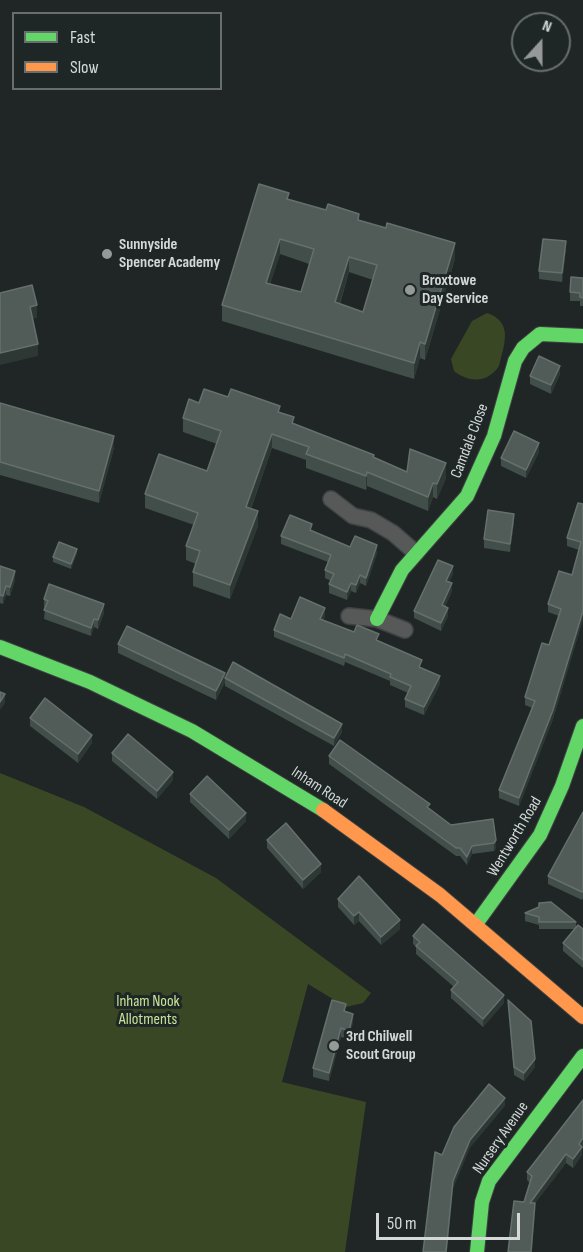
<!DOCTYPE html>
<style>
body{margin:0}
#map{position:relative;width:583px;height:1252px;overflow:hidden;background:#202525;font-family:"Sofia Sans Condensed",sans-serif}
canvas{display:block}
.legend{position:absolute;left:12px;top:12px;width:210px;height:78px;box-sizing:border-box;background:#1f2626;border:2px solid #676e6d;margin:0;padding:8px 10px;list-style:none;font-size:18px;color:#d4d9d8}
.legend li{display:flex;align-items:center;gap:12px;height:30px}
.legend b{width:30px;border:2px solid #676e6d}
.north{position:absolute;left:511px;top:12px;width:60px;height:60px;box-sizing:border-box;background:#1f2626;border:2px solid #676e6d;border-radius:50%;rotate:21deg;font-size:16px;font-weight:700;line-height:24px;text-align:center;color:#d4d9d8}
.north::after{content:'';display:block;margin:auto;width:21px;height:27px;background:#959a99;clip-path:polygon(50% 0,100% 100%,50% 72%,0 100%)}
.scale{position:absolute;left:376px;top:1213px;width:144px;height:27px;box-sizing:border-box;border:3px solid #d4d9d8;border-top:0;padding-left:8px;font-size:18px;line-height:21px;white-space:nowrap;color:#d4d9d8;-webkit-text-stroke:4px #1f2626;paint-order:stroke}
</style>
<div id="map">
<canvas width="583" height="1252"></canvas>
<ul class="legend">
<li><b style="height:8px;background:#63d668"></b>Fast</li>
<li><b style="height:8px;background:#ff974d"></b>Slow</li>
</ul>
<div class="north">N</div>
<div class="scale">50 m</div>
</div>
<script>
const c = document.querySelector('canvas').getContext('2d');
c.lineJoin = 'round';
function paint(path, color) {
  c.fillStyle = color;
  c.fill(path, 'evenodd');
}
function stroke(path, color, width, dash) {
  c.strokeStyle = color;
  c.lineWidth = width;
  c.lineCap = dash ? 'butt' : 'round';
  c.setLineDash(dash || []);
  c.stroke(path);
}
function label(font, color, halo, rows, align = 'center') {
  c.font = font + ' "Sofia Sans Condensed",sans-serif';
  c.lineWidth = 6;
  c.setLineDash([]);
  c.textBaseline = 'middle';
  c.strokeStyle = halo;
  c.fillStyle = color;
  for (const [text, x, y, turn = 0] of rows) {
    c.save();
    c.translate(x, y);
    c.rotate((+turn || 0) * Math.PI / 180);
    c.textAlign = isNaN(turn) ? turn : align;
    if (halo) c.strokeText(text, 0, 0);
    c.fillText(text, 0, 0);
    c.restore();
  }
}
const green = new Path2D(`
 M 487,313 C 514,322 504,345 499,366 C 488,383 469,383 454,371 L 451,359 L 472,321 Z
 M 0,773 L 84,807 L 216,878 L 371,993 L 363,1003 L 346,1007 L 308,984 L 282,1082 L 366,1102 L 345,1252 L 0,1252 Z`);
const street = new Path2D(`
 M 331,499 L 353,516 L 371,520 L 393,533 L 416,553
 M 349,616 L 377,619 L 405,630`);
const fast = new Path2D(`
 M 377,619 L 402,570 L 467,496 L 494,436 L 515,361 L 523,348 L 540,334 L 583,336
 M 0,647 L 90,682 L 192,731 L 323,810
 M 476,924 L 540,835 L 562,786 L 583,726
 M 477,1252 L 482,1202 L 489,1181 L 583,1056`);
const slow = new Path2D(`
 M 323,810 L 440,895 L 583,1017`);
const wall = new Path2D(`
 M 289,199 L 359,220 L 455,259 L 425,360 L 420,358 L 414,379 L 222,321 L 222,305 ZM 280,254 L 309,264 L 301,292 L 270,284 ZM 349,272 L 373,280 L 363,312 L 340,304 Z
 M 566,249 L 562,282 L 539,279 L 539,271 Z
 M 583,278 L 583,306 L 580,306 L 580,301 L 570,301 L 570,292 Z
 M 560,374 L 551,394 L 530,384 L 530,376 Z
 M 228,397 L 280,412 L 294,424 L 407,472 L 446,478 L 437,499 L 433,497 L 428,511 L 367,486 L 366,490 L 306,468 L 306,460 L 272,448 L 251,509 L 258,526 L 230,599 L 193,586 L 193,572 L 196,564 L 186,560 L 186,546 L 194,525 L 145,508 L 145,494 L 207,471 L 217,444 L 183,432 L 183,418 L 199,403 Z
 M 0,403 L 114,448 L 99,503 L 0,475 Z
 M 539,452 L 526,478 L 501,466 L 501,458 Z
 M 583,504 L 583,619 L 553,719 L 519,806 L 499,798 L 499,790 L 532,708 L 525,705 L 525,697 L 549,645 L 559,616 L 548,612 L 548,604 L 572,575 L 579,550 L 567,546 L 567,538 Z
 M 514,522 L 510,552 L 484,548 L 484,539 Z
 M 312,531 L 350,547 L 377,553 L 366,586 L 360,583 L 356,593 L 351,591 L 347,600 L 329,593 L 329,584 L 331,581 L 325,578 L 325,570 L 328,562 L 281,544 L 281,536 Z
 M 77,553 L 71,569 L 53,562 L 53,557 Z
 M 0,566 L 15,580 L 10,596 L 6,595 L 3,604 L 0,603 Z
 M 453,574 L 449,582 L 452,591 L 445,607 L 448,616 L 441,631 L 414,618 L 414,611 Z
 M 44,599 L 104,613 L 98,629 L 94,627 L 91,636 L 44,619 L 45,608 L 44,608 Z
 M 325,616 L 323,620 L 379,641 L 422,668 L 440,684 L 424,715 L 405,707 L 405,699 L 408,693 L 390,685 L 390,681 L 345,662 L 344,666 L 274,637 L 274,630 L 291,619 Z
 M 118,644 L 225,682 L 216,700 L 118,653 Z
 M 225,678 L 342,732 L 334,746 L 225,686 Z
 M 30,718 L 92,743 L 78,763 L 30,726 Z
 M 112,753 L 173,780 L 157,799 L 112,761 Z
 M 329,756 L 430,809 L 451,825 L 493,819 L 496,848 L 494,851 L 472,854 L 467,865 L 460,856 L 456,856 L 329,764 Z
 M 190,794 L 246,821 L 229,839 L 190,802 Z
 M 583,812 L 583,898 L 582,900 L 548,884 L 548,876 Z
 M 267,840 L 321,872 L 303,889 L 267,848 Z
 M 338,899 L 400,929 L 381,945 L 359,921 L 354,925 L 338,907 Z
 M 525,913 L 576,922 L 576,927 L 583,929 L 583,968 L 563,951 L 563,943 L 574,929 L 539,929 L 539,925 L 525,921 Z
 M 413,936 L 504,1003 L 483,1027 L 451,998 L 451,990 L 454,987 L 416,954 L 416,947 L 413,944 Z
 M 508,1000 L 535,1067 L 524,1081 L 514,1075 Z
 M 346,1012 L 353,1022 L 349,1039 L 341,1037 L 329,1081 L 313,1077 L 313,1068 Z
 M 583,1100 L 583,1147 L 582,1148 L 582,1155 L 573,1168 L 566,1163 L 535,1203 L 535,1212 L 524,1202 L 530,1183 L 527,1180 L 527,1172 Z`);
const shadedWall = new Path2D(`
 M 280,239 L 280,254 L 266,298 L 266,283 Z
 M 566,241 L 566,249 L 562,282 L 562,273 Z
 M 455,243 L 455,259 L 425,360 L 425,344 Z
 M 349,257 L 349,272 L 335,318 L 335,302 Z
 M 37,305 L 37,318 L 30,319 L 30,307 Z
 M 420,342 L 420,358 L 414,379 L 414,363 Z
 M 38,344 L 38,356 L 0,365 L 0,353 Z
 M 560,366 L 560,374 L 551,394 L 551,385 Z
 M 272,434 L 272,448 L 246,522 L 246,507 Z
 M 114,436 L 114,448 L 99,503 L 99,491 Z
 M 539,443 L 539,452 L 526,478 L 526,470 Z
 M 446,463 L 446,478 L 437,499 L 437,484 Z
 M 367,472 L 367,486 L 366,490 L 366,476 Z
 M 433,483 L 433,497 L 428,511 L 428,497 Z
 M 258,511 L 258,526 L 230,599 L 230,585 Z
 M 514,514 L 514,522 L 510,552 L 510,544 Z
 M 377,545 L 377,553 L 366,586 L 366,578 Z
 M 77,549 L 77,553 L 71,569 L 71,564 Z
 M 453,566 L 453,574 L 446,588 L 446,581 Z
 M 15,571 L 15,580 L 10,596 L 10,587 Z
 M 360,575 L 360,583 L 356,593 L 356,585 Z
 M 351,583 L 351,591 L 347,600 L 347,592 Z
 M 452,583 L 452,591 L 442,613 L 442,605 Z
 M 6,586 L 6,595 L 3,604 L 3,596 Z
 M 104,604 L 104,613 L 98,629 L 98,620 Z
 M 325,608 L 325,616 L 320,627 L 320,619 Z
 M 448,608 L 448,616 L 441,631 L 441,623 Z
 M 583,611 L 583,619 L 553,719 L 519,806 L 519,798 Z
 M 94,619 L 94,627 L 91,636 L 91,628 Z
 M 225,673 L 225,682 L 216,700 L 216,691 Z
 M 440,676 L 440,684 L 424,715 L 424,707 Z
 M 5,694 L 5,703 L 0,710 L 0,702 Z
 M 342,724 L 342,732 L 334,746 L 334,738 Z
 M 92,735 L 92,743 L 78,763 L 78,754 Z
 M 173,772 L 173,780 L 157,799 L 157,791 Z
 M 246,813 L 246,821 L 229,839 L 229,830 Z
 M 496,840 L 496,848 L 494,851 L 494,843 Z
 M 472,846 L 472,854 L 467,865 L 467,857 Z
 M 321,864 L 321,872 L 303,889 L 303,880 Z
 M 359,912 L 359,921 L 354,925 L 354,916 Z
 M 400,920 L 400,929 L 381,945 L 381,937 Z
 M 504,995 L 504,1003 L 483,1027 L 483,1019 Z
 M 353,1014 L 353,1022 L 349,1039 L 349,1031 Z
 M 341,1028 L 341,1037 L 329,1081 L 329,1073 Z
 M 535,1059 L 535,1067 L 524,1081 L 524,1073 Z
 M 505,1098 L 505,1106 L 470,1148 L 453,1189 L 447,1252 L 446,1252 L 453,1181 L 470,1140 Z
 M 583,1138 L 582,1155 L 573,1168 L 573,1159 L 579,1144 Z
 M 566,1154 L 566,1163 L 535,1203 L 532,1252 L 531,1252 L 530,1203 Z`);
const building = new Path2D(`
 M 259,184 L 289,193 L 287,199 L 326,210 L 328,204 L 359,214 L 358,220 L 386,228 L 387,223 L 455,243 L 425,344 L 420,342 L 414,363 L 222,305 ZM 280,239 L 314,249 L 301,292 L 266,283 ZM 349,257 L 377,265 L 363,312 L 335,302 Z
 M 543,239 L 566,241 L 562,273 L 539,271 Z
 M 571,277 L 583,278 L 583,298 L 580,297 L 580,293 L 570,292 Z
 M 32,285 L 37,305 L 30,307 L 38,344 L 0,353 L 0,293 Z
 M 539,356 L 560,366 L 551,385 L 530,376 Z
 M 204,389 L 228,397 L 231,389 L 280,406 L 278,412 L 294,417 L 292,423 L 374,455 L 373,457 L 407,472 L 410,449 L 446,463 L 437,484 L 433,483 L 428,497 L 367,472 L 366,476 L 306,454 L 309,447 L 272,434 L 246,507 L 258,511 L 230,585 L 193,572 L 200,551 L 186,546 L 198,513 L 145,494 L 159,454 L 207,471 L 221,431 L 183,418 L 189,399 L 199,403 Z
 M 0,403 L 114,436 L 99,491 L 0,462 Z
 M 514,431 L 539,443 L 526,470 L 501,458 Z
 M 578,503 L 583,504 L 583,611 L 553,710 L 519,798 L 499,790 L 535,701 L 525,697 L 542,643 L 549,645 L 561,609 L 548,604 L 559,571 L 572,575 L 581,542 L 567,538 Z
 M 488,510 L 514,514 L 510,544 L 484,539 Z
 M 290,515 L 312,524 L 310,530 L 350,547 L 355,536 L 377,545 L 366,578 L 360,575 L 356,585 L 351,583 L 347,592 L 329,584 L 334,574 L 325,570 L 331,555 L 281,536 Z
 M 59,542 L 77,549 L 71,564 L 53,557 Z
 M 438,560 L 453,566 L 446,581 L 452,583 L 442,605 L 448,608 L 441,623 L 414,611 Z
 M 0,566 L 15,571 L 10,587 L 6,586 L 3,596 L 0,595 Z
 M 49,584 L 104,604 L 98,620 L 94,619 L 91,628 L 44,610 L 48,601 L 44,599 Z
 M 300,597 L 325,608 L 320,619 L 354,632 L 357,625 L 379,634 L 376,640 L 422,660 L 419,667 L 440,676 L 424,707 L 405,699 L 411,686 L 390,677 L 391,674 L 345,654 L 344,658 L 274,630 L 280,614 L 291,619 Z
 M 127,626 L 225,673 L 216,691 L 118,644 Z
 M 233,662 L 342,724 L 334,738 L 225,678 Z
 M 0,692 L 5,694 L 0,702 Z
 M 45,698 L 92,735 L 78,754 L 30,718 Z
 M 128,734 L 173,772 L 157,791 L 112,753 Z
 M 340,740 L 430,804 L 427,807 L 451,825 L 493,819 L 496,840 L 494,843 L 472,846 L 467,857 L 460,848 L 456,848 L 329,756 Z
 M 207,776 L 246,813 L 229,830 L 190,794 Z
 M 583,812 L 583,891 L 582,892 L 548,876 Z
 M 286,823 L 321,864 L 303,880 L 267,840 Z
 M 359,876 L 400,920 L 381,937 L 359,912 L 354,916 L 338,899 Z
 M 551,902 L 576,922 L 539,922 L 539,917 L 525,913 L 539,907 L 539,903 Z
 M 423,924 L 504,995 L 483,1019 L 451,990 L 458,982 L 416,946 L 420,942 L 413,936 Z
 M 578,925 L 583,929 L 583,960 L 563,943 Z
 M 332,1000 L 346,1004 L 344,1011 L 353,1014 L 349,1031 L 341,1028 L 329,1073 L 313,1068 Z
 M 508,1000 L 531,1021 L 535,1059 L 524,1073 L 514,1067 Z
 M 489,1084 L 505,1098 L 470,1140 L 453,1181 L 446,1252 L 423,1252 L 435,1152 L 442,1155 L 454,1127 Z
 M 583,1100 L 583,1138 L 579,1144 L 582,1147 L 573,1159 L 566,1154 L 530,1203 L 535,1203 L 531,1252 L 508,1252 L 514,1201 L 524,1202 L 532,1176 L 527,1172 Z`);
const markers = [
 [107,254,6,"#959a99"],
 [410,290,6,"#959a99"],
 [334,1046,6,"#959a99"]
];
const poiNames = [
 ["Sunnyside",119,245],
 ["Spencer Academy",119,263],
 ["Broxtowe",422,281],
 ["Day Service",422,299],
 ["3rd Chilwell",346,1037],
 ["Scout Group",346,1055]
];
const streetNames = [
 ["Camdale Close",470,441,-69],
 ["Inham Road",319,788,33],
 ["Wentworth Road",515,837,-59],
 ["Nursery Avenue",501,1138,-55]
];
const parkNames = [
 ["Inham Nook",148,1002],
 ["Allotments",148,1020]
];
paint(green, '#3a4724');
stroke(street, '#3e4242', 18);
stroke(fast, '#3e4242', 16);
stroke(slow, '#3e4242', 16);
stroke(street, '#575959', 15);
stroke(fast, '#63d668', 14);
stroke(slow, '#ff974d', 14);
paint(wall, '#414e49');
paint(shadedWall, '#2d3734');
paint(building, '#515c58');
stroke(building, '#65706c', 1.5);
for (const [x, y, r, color] of markers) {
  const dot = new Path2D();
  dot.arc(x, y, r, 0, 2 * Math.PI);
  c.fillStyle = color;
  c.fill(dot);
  stroke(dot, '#1f2626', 2);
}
label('bold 16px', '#d4d9d8', '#1f2626', poiNames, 'left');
label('16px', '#d4d9d8', '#1f2626', streetNames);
label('16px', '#c6e394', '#1f2626', parkNames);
</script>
